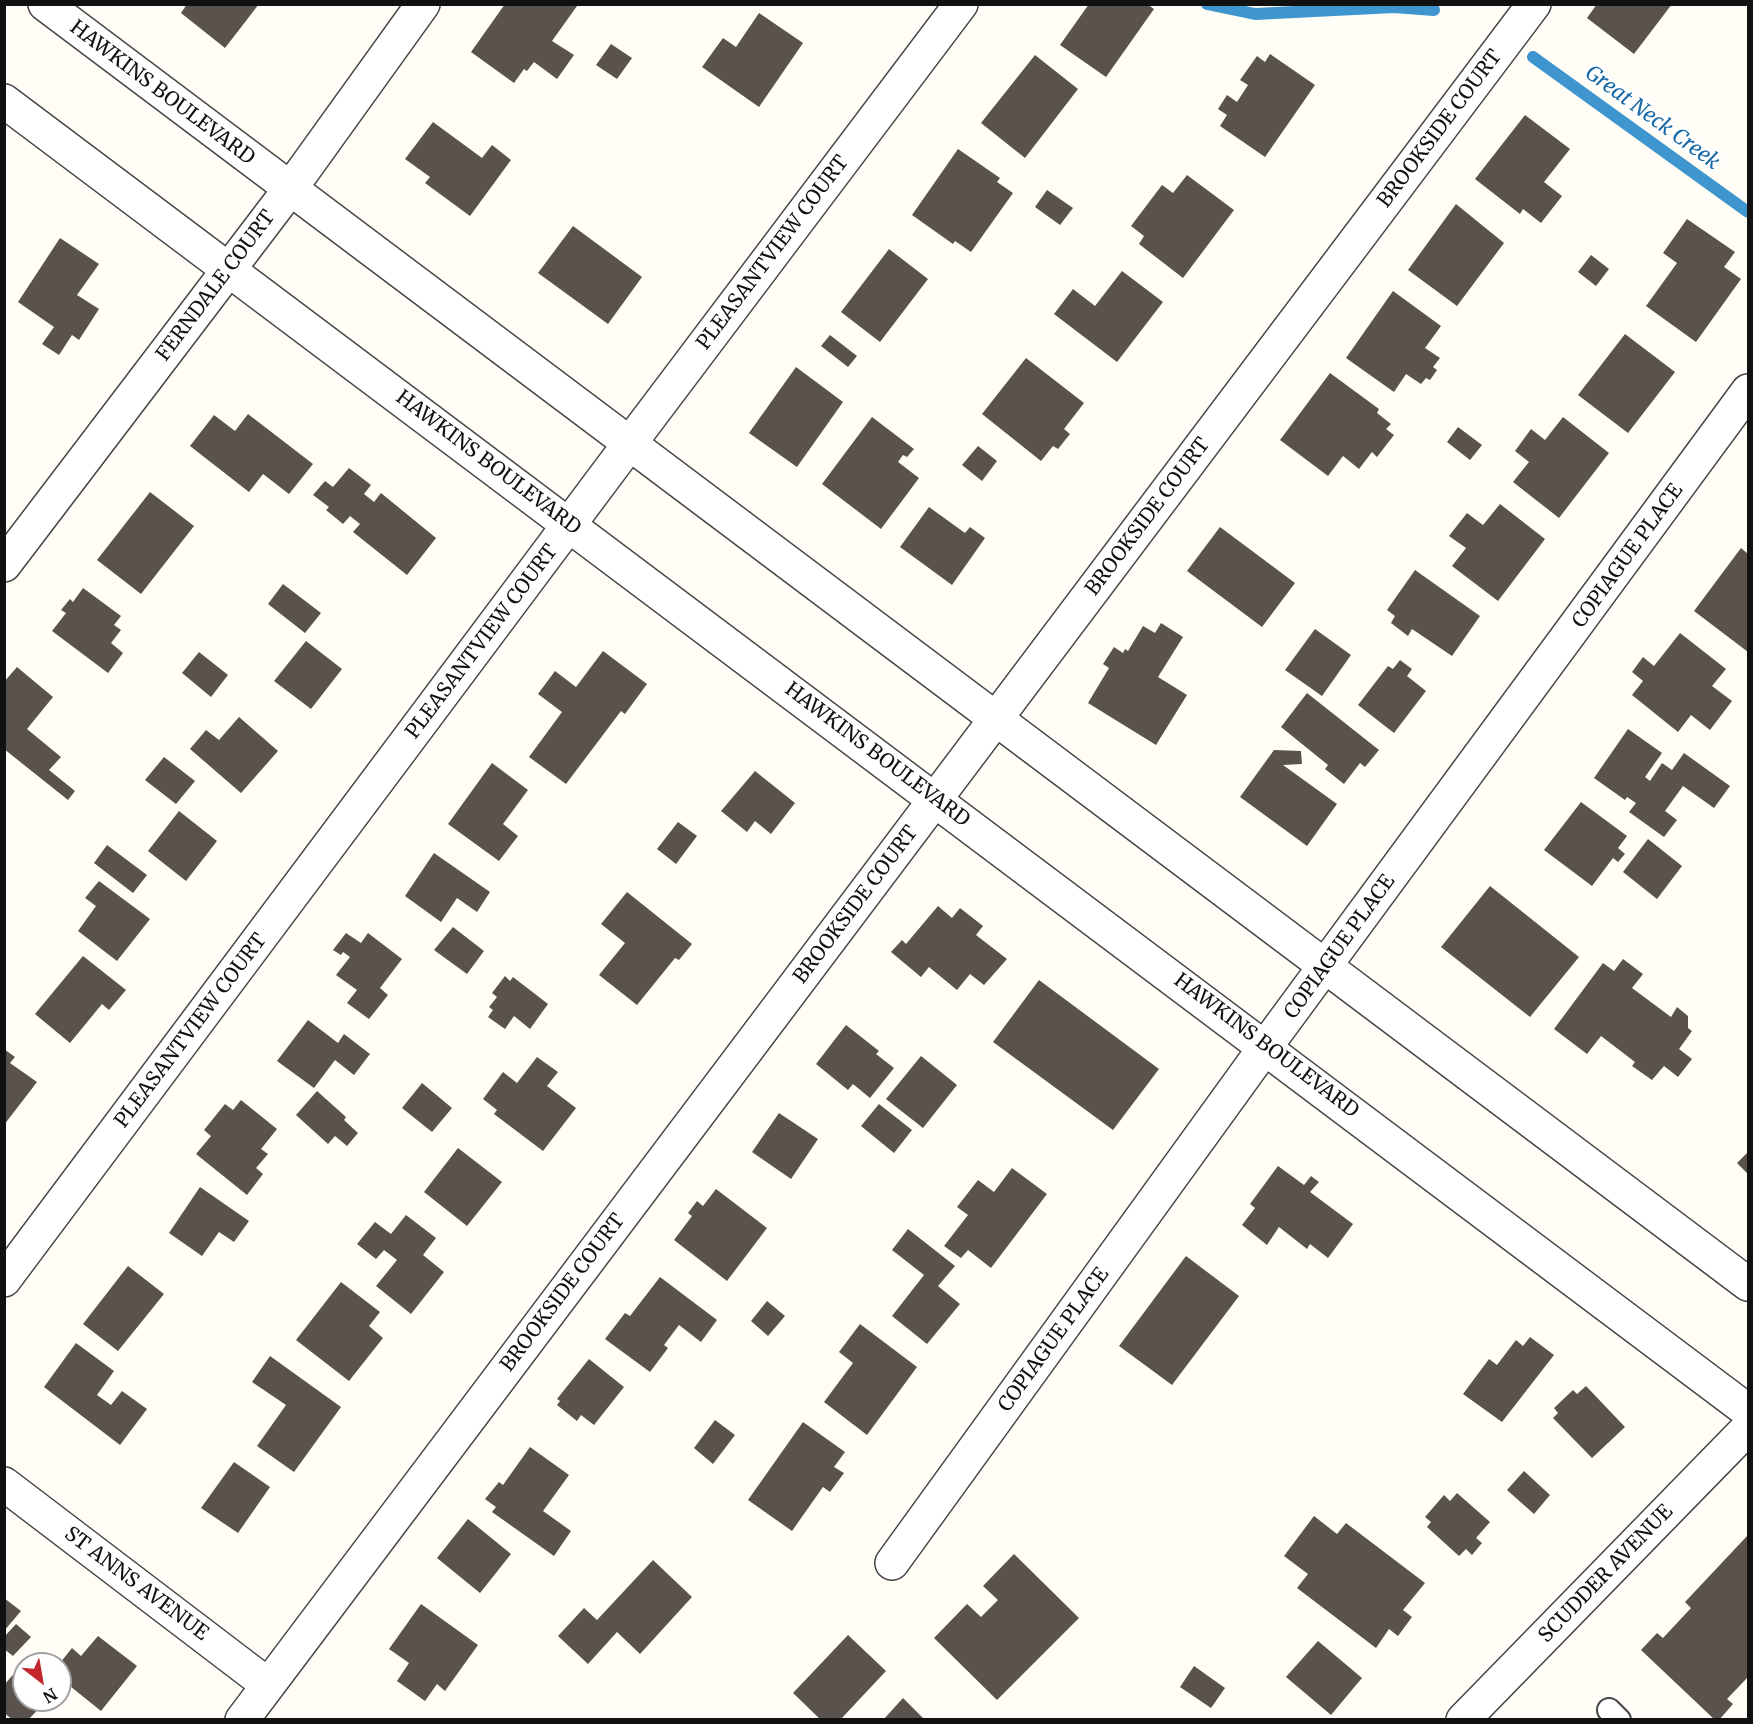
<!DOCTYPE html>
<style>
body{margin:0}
#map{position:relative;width:1753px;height:1724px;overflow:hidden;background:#fffdf5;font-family:Merriweather,serif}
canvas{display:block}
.frame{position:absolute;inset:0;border:6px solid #111;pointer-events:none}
.north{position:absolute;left:12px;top:1652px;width:60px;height:60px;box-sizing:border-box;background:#fff;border:2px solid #a0a0a0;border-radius:50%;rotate:149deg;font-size:16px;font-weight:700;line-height:24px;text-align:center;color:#111}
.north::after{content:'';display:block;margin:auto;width:21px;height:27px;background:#c4262e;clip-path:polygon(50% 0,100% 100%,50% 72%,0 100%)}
</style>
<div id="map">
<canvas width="1753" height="1724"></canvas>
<div class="frame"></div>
<div class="north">N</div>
</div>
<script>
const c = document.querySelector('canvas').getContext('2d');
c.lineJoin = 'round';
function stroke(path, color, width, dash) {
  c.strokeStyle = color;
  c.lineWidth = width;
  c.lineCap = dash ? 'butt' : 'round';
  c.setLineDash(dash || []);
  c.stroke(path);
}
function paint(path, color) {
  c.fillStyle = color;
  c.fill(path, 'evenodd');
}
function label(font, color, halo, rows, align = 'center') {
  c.font = font + ' Merriweather,serif';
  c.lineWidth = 6;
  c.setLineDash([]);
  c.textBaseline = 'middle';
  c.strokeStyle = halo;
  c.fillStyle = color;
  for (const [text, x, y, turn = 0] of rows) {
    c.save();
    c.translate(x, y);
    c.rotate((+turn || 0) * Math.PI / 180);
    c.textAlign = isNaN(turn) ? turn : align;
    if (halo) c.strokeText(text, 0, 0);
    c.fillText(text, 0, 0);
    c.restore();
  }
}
const stream = new Path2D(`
 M 1207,4 L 1255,14 L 1394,7 L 1434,10
 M 1533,57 L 1748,212`);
const building = new Path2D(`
 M 187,4 L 259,4 L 225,48 L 181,13 Z
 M 505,4 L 577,6 L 552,41 L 574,55 L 557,79 L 534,62 L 527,71 L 524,69 L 514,83 L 471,52 Z
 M 1089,4 L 1147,4 L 1154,9 L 1106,77 L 1060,45 Z
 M 1597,4 L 1672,4 L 1634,54 L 1587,18 Z
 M 759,13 L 803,43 L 759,107 L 702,67 L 723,38 L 736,47 Z
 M 611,44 L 632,58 L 617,79 L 596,65 Z
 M 1270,54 L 1315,85 L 1265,157 L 1220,126 L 1227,115 L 1218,109 L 1227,95 L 1237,102 L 1248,85 L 1240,80 L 1257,56 L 1265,62 Z
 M 1035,55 L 1078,89 L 1025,158 L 981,123 Z
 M 1525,115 L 1570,149 L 1544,182 L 1562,196 L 1541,223 L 1523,209 L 1520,214 L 1475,179 Z
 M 433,122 L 482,158 L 492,145 L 511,160 L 470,216 L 425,183 L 430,177 L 405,159 Z
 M 958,149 L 1000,178 L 997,182 L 1013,193 L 971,252 L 955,241 L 953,244 L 912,215 Z
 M 1187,175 L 1234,210 L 1183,278 L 1139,244 L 1144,236 L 1131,226 L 1162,185 L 1173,193 Z
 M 1047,190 L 1073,208 L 1060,225 L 1035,207 Z
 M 1456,204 L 1504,243 L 1457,306 L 1408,270 Z
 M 1687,219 L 1735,252 L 1724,267 L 1741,279 L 1696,342 L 1646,306 L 1677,263 L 1663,253 Z
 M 573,226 L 642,277 L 608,324 L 538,273 Z
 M 60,238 L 99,264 L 77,295 L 99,309 L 79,340 L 72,335 L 59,355 L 42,344 L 54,327 L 18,302 Z
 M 889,249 L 928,279 L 880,342 L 841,312 Z
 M 1591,255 L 1609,269 L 1596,286 L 1578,272 Z
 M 1122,271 L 1163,302 L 1117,362 L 1054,314 L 1073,289 L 1095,306 Z
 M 1393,291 L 1441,326 L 1425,348 L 1440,358 L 1433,367 L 1437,370 L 1430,380 L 1426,378 L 1421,384 L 1406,374 L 1394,392 L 1346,358 Z
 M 1625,334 L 1675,372 L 1628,433 L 1578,395 Z
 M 830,335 L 857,356 L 848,367 L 821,346 Z
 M 1026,358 L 1084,403 L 1064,429 L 1070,434 L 1058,449 L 1053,446 L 1041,461 L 982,414 Z
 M 796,367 L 843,402 L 797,467 L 749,433 Z
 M 1330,373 L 1379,409 L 1377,413 L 1391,424 L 1386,429 L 1394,435 L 1377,457 L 1372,452 L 1359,469 L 1343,456 L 1328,476 L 1280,440 Z
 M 248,414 L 313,464 L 289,494 L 263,474 L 249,492 L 190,446 L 214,415 L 235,431 Z
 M 872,417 L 914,449 L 907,457 L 903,455 L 898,462 L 919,478 L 881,529 L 822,484 Z
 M 1563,417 L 1609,453 L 1559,518 L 1513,482 L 1529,462 L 1515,451 L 1531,429 L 1545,440 Z
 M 1458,427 L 1482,445 L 1470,460 L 1447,442 Z
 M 978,446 L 997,461 L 982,481 L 962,465 Z
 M 349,468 L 371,485 L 364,494 L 374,502 L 381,493 L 436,538 L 407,575 L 353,532 L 360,524 L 350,516 L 343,524 L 326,510 L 329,507 L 313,495 L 325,481 L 333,487 Z
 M 150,492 L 194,526 L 141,594 L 97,560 Z
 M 1500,504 L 1545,539 L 1498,601 L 1452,566 L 1466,548 L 1449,536 L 1467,513 L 1483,525 Z
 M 929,507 L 965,533 L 970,527 L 985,538 L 952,585 L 900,547 Z
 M 1220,527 L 1295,583 L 1262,627 L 1187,571 Z
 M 1741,548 L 1748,554 L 1748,652 L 1694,611 Z
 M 1415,570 L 1480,616 L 1452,656 L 1412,629 L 1408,636 L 1391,623 L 1395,616 L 1387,610 Z
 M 283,584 L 321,613 L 305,633 L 268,604 Z
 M 83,588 L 121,616 L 114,625 L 121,630 L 111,643 L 123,653 L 108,673 L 52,631 L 66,613 L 61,610 L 70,599 L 73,602 Z
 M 1161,623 L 1183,637 L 1158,677 L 1187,695 L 1156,745 L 1088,703 L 1109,668 L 1103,664 L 1114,647 L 1123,653 L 1125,649 L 1128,651 L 1143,626 L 1155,633 Z
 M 1315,629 L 1351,655 L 1322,696 L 1285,670 Z
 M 1680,633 L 1726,669 L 1712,686 L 1732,701 L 1710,730 L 1691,715 L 1678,732 L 1632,695 L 1643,681 L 1632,672 L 1643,657 L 1654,666 Z
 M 306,641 L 342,669 L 311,709 L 274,681 Z
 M 603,651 L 647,684 L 625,714 L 621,711 L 566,784 L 529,757 L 562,712 L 538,694 L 555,671 L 576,687 Z
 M 199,652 L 228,675 L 211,697 L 182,673 Z
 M 1400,660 L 1412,669 L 1407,676 L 1426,691 L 1394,733 L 1358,705 L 1388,666 L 1393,669 Z
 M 17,667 L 53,697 L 27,729 L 61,757 L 49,770 L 75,791 L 68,800 L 4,749 L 4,682 Z
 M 1307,693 L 1379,750 L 1365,767 L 1360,763 L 1344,784 L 1325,769 L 1328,765 L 1281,727 Z
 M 239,717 L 278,751 L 241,793 L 190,749 L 206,730 L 219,740 Z
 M 1628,729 L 1662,753 L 1645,777 L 1650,781 L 1662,763 L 1672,770 L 1684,753 L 1730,786 L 1714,808 L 1683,786 L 1665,811 L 1677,820 L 1664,837 L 1629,812 L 1636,803 L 1627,797 L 1625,800 L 1594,778 Z
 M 1274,750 L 1301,751 L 1302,764 L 1283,765 L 1337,804 L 1307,846 L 1240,797 Z
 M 164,757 L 195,781 L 176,804 L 145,780 Z
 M 492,763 L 528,790 L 503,824 L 518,836 L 499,861 L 448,824 Z
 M 755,771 L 795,803 L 771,834 L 755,821 L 747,832 L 721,811 Z
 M 1581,802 L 1627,836 L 1618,848 L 1625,854 L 1618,862 L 1613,858 L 1592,886 L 1544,850 Z
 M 179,811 L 217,841 L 186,881 L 148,851 Z
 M 678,822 L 697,836 L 676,864 L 657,849 Z
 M 1648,839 L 1682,866 L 1657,899 L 1623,872 Z
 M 107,845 L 147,875 L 133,893 L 94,863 Z
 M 434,853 L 490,892 L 477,912 L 457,898 L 441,922 L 405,896 Z
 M 99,881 L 150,919 L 117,961 L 78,931 L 96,906 L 85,898 Z
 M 1490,886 L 1579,957 L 1530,1017 L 1441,947 Z
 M 627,892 L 692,944 L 679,960 L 675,958 L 637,1005 L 599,975 L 625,943 L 601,924 Z
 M 938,906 L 952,918 L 960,908 L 983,926 L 976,935 L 1007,959 L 984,985 L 970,974 L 957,990 L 929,967 L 921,977 L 891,952 L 902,940 L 906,944 Z
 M 453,927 L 484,951 L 467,974 L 434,950 Z
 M 346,933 L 361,943 L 368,933 L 402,959 L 380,988 L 388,995 L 369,1019 L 347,1003 L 357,990 L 336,975 L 350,957 L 343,952 L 341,955 L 333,950 Z
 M 83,956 L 126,990 L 109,1010 L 102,1004 L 70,1043 L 35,1014 Z
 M 1623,959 L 1643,974 L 1632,988 L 1671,1017 L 1677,1007 L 1688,1016 L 1688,1028 L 1692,1031 L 1679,1049 L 1692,1059 L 1678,1077 L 1664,1066 L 1652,1080 L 1632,1066 L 1635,1062 L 1601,1036 L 1587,1054 L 1554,1029 L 1603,963 L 1614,971 Z
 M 505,976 L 510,981 L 513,977 L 548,1004 L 530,1029 L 514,1016 L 505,1029 L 488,1017 L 493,1010 L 489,1007 L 497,997 L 492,993 Z
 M 1039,980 L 1159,1069 L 1113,1130 L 993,1042 Z
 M 308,1020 L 338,1043 L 344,1034 L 370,1054 L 354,1075 L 335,1060 L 314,1088 L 277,1061 Z
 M 846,1025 L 879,1051 L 876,1054 L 894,1068 L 870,1098 L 853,1084 L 848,1090 L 816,1064 Z
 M 4,1049 L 15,1057 L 10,1063 L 37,1082 L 4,1125 Z
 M 921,1056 L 957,1085 L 923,1128 L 886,1099 Z
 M 537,1057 L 558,1072 L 547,1086 L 576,1108 L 543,1151 L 494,1114 L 497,1110 L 483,1099 L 503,1072 L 517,1083 Z
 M 422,1083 L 452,1108 L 432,1132 L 402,1108 Z
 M 317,1091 L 346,1117 L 344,1120 L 358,1133 L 347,1146 L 335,1136 L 328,1144 L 296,1115 Z
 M 241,1100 L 277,1129 L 261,1149 L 268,1154 L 256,1168 L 263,1174 L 247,1195 L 196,1154 L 211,1136 L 204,1130 L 225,1104 L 233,1110 Z
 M 879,1104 L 912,1130 L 894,1153 L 861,1126 Z
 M 779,1113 L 818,1139 L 791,1179 L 752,1152 Z
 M 458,1148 L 502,1182 L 467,1226 L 424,1192 Z
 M 1748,1152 L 1748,1174 L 1737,1163 Z
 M 1278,1166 L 1304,1185 L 1311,1176 L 1319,1182 L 1310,1192 L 1353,1224 L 1328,1258 L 1310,1244 L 1307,1249 L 1279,1227 L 1267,1245 L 1242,1225 L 1255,1208 L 1250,1204 Z
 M 1012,1168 L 1047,1194 L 991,1268 L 968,1250 L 961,1258 L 944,1246 L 968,1215 L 957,1207 L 978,1180 L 994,1192 Z
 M 200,1187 L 249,1221 L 234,1242 L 219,1232 L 202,1256 L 169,1233 Z
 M 716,1189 L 767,1228 L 727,1281 L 674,1240 L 692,1216 L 688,1213 L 697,1201 L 703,1206 Z
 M 406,1215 L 436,1238 L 423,1255 L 444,1272 L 411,1314 L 376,1286 L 397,1260 L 384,1250 L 376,1259 L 357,1244 L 375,1222 L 391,1234 Z
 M 908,1229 L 955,1266 L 938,1286 L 960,1304 L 927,1344 L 892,1316 L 924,1275 L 892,1250 Z
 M 1186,1256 L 1239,1296 L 1172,1385 L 1119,1346 Z
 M 128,1266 L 164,1294 L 118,1351 L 83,1324 Z
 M 660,1277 L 717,1320 L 701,1342 L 679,1325 L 664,1345 L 668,1348 L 650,1372 L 605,1339 L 625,1313 L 630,1316 Z
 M 341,1282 L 380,1312 L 369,1326 L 383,1338 L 349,1381 L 296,1340 Z
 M 767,1301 L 785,1316 L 768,1336 L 751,1321 Z
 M 860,1324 L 917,1367 L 867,1435 L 824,1402 L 853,1363 L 839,1352 Z
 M 1530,1337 L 1554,1355 L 1502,1422 L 1463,1394 L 1489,1359 L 1497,1365 L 1516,1340 L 1523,1346 Z
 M 76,1343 L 114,1371 L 97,1395 L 111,1405 L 122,1391 L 147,1409 L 120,1445 L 44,1387 Z
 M 270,1356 L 341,1407 L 294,1472 L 257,1446 L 286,1405 L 252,1382 Z
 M 589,1359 L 624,1387 L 594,1425 L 581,1415 L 577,1421 L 557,1405 L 560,1401 L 557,1399 Z
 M 1586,1386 L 1625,1427 L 1592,1458 L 1553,1418 L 1558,1413 L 1554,1408 L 1573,1390 L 1577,1394 Z
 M 715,1420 L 735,1435 L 713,1464 L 694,1448 Z
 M 803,1422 L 845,1452 L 834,1467 L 844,1473 L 830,1492 L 823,1487 L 792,1531 L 748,1500 Z
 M 530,1447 L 569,1475 L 543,1511 L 571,1531 L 554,1556 L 492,1512 L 496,1507 L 485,1499 L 499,1482 L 503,1485 Z
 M 234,1462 L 270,1487 L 238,1533 L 201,1508 Z
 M 1524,1471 L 1550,1495 L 1534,1514 L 1507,1490 Z
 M 1457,1493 L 1490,1522 L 1476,1538 L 1482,1543 L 1472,1555 L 1466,1549 L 1459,1556 L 1427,1527 L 1431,1522 L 1425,1517 L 1444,1495 L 1450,1501 Z
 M 1314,1516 L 1337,1534 L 1346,1523 L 1425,1583 L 1403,1610 L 1412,1617 L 1398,1636 L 1389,1629 L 1376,1648 L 1297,1588 L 1308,1574 L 1284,1556 Z
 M 468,1519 L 511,1554 L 480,1593 L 437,1558 Z
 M 1748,1535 L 1748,1677 L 1727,1699 L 1733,1704 L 1719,1720 L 1715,1720 L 1641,1650 L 1657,1633 L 1663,1638 L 1691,1608 L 1685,1602 Z
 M 1014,1554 L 1079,1618 L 997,1700 L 934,1638 L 967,1604 L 981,1617 L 998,1600 L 983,1586 Z
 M 653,1560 L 692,1597 L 640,1654 L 617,1632 L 588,1664 L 558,1636 L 584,1608 L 597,1620 Z
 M 4,1598 L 21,1611 L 4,1631 Z
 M 421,1604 L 478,1645 L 445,1691 L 437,1684 L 425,1701 L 397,1681 L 409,1663 L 389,1649 Z
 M 16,1624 L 31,1637 L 13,1656 L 4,1649 L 4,1637 Z
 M 848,1635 L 886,1671 L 840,1720 L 821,1720 L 793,1693 Z
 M 98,1636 L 137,1666 L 101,1711 L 60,1678 L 60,1663 L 72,1648 L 81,1656 Z
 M 1318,1641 L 1362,1678 L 1331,1715 L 1286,1677 Z
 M 1194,1666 L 1225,1688 L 1211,1708 L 1180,1687 Z
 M 19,1668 L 24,1672 L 24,1700 L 47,1700 L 28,1720 L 13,1720 L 4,1713 L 4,1685 Z
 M 903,1698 L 925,1720 L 883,1720 Z`);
const service = new Path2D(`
 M 1609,1710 L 1619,1720`);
const minor = new Path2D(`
 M 45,4 L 1748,1284
 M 4,101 L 1748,1411
 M 4,565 L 290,189 L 423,4
 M 4,1280 L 630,443 L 961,4
 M 4,1484 L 268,1685
 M 892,1563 L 1266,1046 L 1748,391
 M 242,1720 L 1534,4
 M 1463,1720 L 1748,1428`);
const streetNames = [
 ["HAWKINS BOULEVARD",162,93,37],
 ["BROOKSIDE COURT",1440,129,-53],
 ["PLEASANTVIEW COURT",773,253,-53],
 ["FERNDALE COURT",216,286,-53],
 ["HAWKINS BOULEVARD",488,463,37],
 ["BROOKSIDE COURT",1148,517,-53],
 ["COPIAGUE PLACE",1628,556,-54],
 ["PLEASANTVIEW COURT",482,642,-53],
 ["HAWKINS BOULEVARD",877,755,37],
 ["BROOKSIDE COURT",856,905,-53],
 ["COPIAGUE PLACE",1340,947,-54],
 ["PLEASANTVIEW COURT",191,1031,-53],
 ["HAWKINS BOULEVARD",1266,1046,37],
 ["BROOKSIDE COURT",563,1293,-53],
 ["COPIAGUE PLACE",1054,1340,-54],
 ["SCUDDER AVENUE",1606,1574,-46],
 ["ST ANNS AVENUE",136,1584,37]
];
const waterNames = [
 ["Great Neck Creek",1652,118,36]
];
stroke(stream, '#3f96cf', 12);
paint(building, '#5a524d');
stroke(service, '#444', 26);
stroke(minor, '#444', 36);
stroke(service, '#fff', 22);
stroke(minor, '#fff', 33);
label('20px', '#111', '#fff', streetNames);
label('italic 21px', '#1768a6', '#fff', waterNames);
</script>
